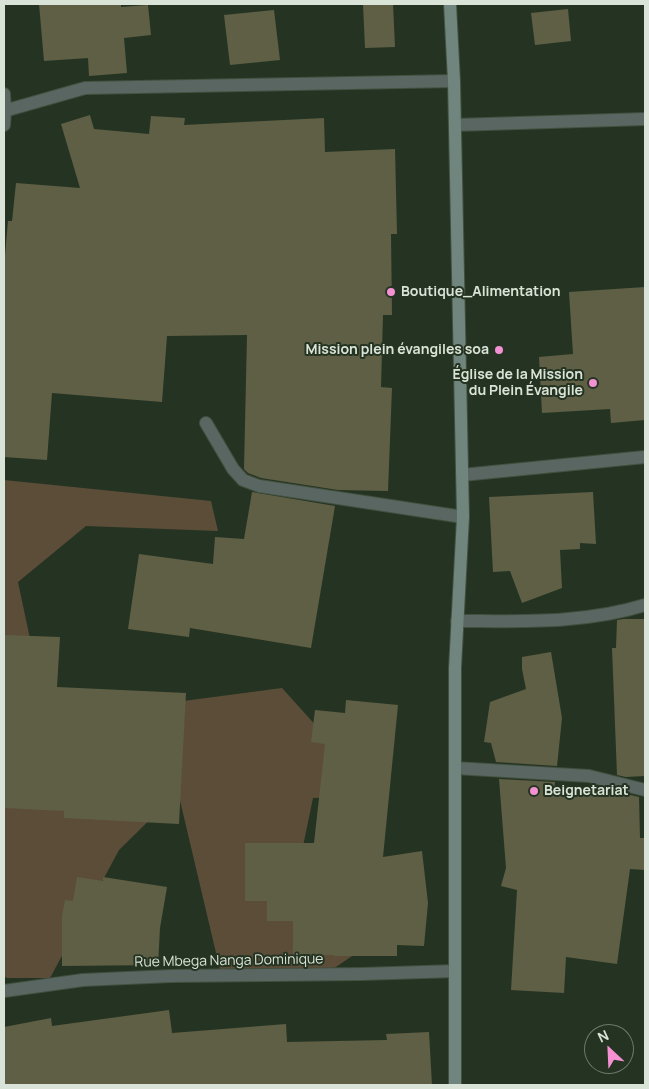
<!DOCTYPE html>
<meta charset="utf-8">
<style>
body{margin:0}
#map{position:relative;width:649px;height:1089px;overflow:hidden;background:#253422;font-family:Manrope,sans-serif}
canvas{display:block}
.frame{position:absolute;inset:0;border:5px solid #dae3d7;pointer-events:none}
.north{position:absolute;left:584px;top:1024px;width:50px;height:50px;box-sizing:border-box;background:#253422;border:1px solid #6d7a6a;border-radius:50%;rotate:335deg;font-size:14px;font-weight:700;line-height:20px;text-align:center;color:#dae3d7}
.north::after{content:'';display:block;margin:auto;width:18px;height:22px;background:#f491d3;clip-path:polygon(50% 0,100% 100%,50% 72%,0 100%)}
</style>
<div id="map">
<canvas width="649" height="1089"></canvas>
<div class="frame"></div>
<div class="north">N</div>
</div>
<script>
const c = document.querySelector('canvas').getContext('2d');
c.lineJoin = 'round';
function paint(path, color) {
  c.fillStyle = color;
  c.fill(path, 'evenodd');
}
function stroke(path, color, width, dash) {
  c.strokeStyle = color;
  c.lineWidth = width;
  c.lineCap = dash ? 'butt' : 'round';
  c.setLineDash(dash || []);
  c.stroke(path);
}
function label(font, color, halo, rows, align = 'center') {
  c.font = font + ' Manrope,sans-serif';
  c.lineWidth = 4;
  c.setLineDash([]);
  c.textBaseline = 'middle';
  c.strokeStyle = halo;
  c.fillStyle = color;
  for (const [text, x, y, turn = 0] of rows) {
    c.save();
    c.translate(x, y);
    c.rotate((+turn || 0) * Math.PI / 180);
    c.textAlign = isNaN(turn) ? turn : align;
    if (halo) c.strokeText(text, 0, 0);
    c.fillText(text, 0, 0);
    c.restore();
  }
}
const green = new Path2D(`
 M 4,480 L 211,501 L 218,531 L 86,526 L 18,582 L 47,719 L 282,688 L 347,760 L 386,795 L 313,798 L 296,880 L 395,927 L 327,973 L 221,974 L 178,792 L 119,850 L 50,978 L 7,978 L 4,976 Z`);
const building = new Path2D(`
 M 39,4 L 121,4 L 121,7 L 148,5 L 151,35 L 124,38 L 127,73 L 89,76 L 88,58 L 44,61 Z
 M 363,4 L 393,4 L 395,47 L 365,48 Z
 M 568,9 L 571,41 L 535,45 L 531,13 Z
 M 274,10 L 280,60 L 230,65 L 224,15 Z
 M 90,115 L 94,129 L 149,134 L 151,116 L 185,118 L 184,125 L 324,118 L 325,152 L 395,149 L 397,234 L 391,234 L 392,315 L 383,315 L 381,387 L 392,388 L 388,491 L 338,490 L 261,478 L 248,473 L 244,469 L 247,335 L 167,336 L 162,402 L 52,393 L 47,460 L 4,457 L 4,267 L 8,221 L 12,221 L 16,183 L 80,188 L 61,124 Z
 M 645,287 L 645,420 L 611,423 L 610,409 L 542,413 L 539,357 L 573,354 L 569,292 Z
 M 252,492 L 335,506 L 311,648 L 190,628 L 189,637 L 128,629 L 139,554 L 213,564 L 215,537 L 244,539 Z
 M 593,492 L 596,544 L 580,543 L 580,549 L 560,550 L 562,588 L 522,603 L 510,571 L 493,572 L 489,497 Z
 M 624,619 L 645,619 L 645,776 L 626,777 L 617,775 L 612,648 L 616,648 L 617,620 Z
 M 4,635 L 60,637 L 57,687 L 186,693 L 179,824 L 64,818 L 64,811 L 4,808 Z
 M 551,652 L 562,718 L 557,766 L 496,762 L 491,743 L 484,742 L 490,702 L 526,689 L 522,669 L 522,657 Z
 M 346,700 L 398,705 L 383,857 L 422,851 L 428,903 L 424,946 L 397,945 L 397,956 L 334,956 L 334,955 L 293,954 L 293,921 L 267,921 L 267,901 L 245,901 L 245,843 L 314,843 L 325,744 L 311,742 L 315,710 L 345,713 Z
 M 499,779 L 555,782 L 554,794 L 618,792 L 639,797 L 640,838 L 645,838 L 645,870 L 630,869 L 617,964 L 566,957 L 564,993 L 511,990 L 517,890 L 501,886 L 506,868 Z
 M 77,877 L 103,881 L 103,877 L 167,887 L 160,928 L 158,965 L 62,966 L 62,916 L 65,900 L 73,901 Z
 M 169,1010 L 172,1033 L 286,1024 L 287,1042 L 387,1040 L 386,1034 L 429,1032 L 432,1085 L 4,1085 L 4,1027 L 51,1018 L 52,1026 Z`);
const minor = new Path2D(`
 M 4,94 L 5,111 L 4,125
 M 4,111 L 85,88 L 454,81
 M 455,125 L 645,119
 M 206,423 L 233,469 L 243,480 L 259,486 L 463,517
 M 462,475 L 645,457
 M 457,621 C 521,621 583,624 645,605
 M 455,768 L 589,776 L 645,790
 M 4,991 L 83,980 L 171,976 L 362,974 L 455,971`);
const secondary = new Path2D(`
 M 450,4 L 454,81 L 463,517 L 455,668 L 455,1085`);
const markers = [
 [391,292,5,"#f491d3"],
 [499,350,5,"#f491d3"],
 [593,383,5,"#f491d3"],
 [534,791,5,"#f491d3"]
];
const poiNames = [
 ["Boutique_Alimentation",401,292],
 ["Mission plein évangiles soa",489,350,"right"],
 ["Église de la Mission",583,375,"right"],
 ["du Plein Évangile",583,391,"right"],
 ["Beignetariat",544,791]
];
const streetNames = [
 ["Rue Mbega Nanga Dominique",229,961,-1]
];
paint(green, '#5c4d39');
paint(building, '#5f5f45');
stroke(minor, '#42503f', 14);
stroke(secondary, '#42503f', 14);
stroke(minor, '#5a6662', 12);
stroke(secondary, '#70857e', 12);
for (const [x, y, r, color] of markers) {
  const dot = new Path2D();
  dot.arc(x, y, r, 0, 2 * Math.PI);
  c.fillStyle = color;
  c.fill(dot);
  stroke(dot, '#253422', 2);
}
label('bold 14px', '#dae3d7', '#253422', poiNames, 'left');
label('14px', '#dae3d7', '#253422', streetNames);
</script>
